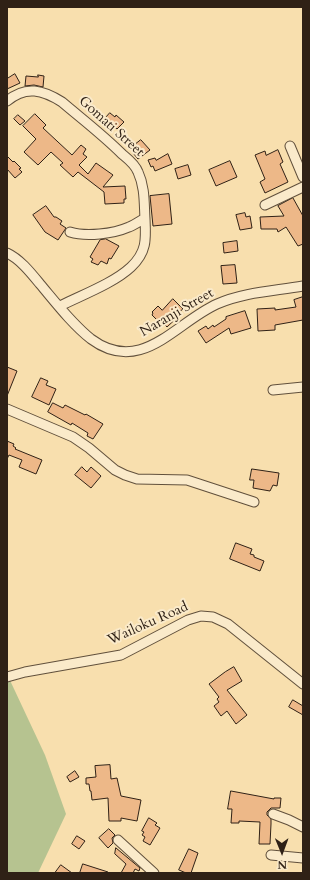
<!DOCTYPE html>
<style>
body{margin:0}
#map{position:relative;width:310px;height:880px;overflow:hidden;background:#f8dfae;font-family:Cardo,serif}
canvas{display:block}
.frame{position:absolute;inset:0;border:8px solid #2f2116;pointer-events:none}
.north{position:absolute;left:262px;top:832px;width:40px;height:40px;-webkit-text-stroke:3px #faeaca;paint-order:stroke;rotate:179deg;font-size:11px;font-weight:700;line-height:16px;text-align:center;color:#2f2116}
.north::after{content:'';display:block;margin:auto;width:14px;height:18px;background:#2f2116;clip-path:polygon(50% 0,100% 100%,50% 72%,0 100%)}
</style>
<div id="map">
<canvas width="310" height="880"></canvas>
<div class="frame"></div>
<div class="north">N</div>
</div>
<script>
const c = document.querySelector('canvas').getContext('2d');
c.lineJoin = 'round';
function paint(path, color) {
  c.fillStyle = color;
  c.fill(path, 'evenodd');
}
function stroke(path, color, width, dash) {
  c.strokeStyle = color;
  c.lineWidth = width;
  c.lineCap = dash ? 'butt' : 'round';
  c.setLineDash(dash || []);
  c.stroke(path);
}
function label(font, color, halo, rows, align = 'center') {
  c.font = font + ' Cardo,serif';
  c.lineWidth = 4;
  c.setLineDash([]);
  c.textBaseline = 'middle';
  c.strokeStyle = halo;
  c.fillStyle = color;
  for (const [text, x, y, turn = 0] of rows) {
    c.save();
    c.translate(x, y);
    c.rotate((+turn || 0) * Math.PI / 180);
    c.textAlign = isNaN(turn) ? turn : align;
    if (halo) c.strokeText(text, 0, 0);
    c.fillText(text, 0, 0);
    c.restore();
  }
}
const green = new Path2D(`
 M 7,674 L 45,755 L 66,814 L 38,873 L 7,873 Z`);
const building = new Path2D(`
 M 15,74 L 20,83 L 7,89 L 7,79 Z
 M 38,75 L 44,76 L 43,87 L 34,85 L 25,86 L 26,76 L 38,77 Z
 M 110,113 L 115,117 L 116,115 L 124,122 L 117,129 L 112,125 L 110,127 L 103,121 Z
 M 35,114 L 46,125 L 43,128 L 72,155 L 81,145 L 86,149 L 83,154 L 87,157 L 79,165 L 88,174 L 96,163 L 113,175 L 103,187 L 125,186 L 126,199 L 124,199 L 124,203 L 105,204 L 104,192 L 78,172 L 73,177 L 60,165 L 63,163 L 51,152 L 38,165 L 24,152 L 36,139 L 23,126 Z
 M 18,115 L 25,121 L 20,125 L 14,119 Z
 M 141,140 L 150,150 L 138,159 L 133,153 L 136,151 L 132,147 Z
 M 278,150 L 283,162 L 280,164 L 288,182 L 265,193 L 260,182 L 265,179 L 255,155 L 265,151 L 266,155 Z
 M 168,154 L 172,164 L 155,171 L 153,166 L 151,167 L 148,160 L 155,158 L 156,160 Z
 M 7,156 L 13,162 L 14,161 L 21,168 L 19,169 L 22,172 L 15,178 L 7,169 Z
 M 230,161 L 237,177 L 216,186 L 209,170 Z
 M 188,165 L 191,175 L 178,179 L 175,169 Z
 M 169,194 L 172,224 L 153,226 L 150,196 Z
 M 293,198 L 303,216 L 303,244 L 298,246 L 286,227 L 278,232 L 277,229 L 261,229 L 260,217 L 284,216 L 278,206 Z
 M 46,206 L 54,217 L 56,217 L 62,221 L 60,224 L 66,228 L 58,240 L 45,232 L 33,215 Z
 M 245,213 L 246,217 L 250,216 L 252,228 L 240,230 L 236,215 Z
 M 106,239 L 119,246 L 111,259 L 109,258 L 107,264 L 101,261 L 98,265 L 91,262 L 93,259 L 90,257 L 100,240 Z
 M 237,241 L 238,251 L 224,253 L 223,243 Z
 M 235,265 L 237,283 L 223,284 L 221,266 Z
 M 303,297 L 303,320 L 275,325 L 275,330 L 258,331 L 257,309 L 275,308 L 275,310 L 296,307 L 294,300 Z
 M 173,299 L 183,309 L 179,312 L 181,314 L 167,327 L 162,322 L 161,324 L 152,315 L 153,313 L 152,312 L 158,306 L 162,310 Z
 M 245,311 L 251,328 L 231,334 L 229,328 L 206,343 L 198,331 L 206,326 L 208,329 L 213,325 L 214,327 L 226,319 L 226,317 Z
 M 7,367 L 17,371 L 7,396 Z
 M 41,378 L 48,381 L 46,385 L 56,389 L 49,405 L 32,397 Z
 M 53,403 L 63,408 L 65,405 L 85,415 L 86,414 L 103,424 L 93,439 L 87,436 L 88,433 L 72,423 L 71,425 L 48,412 Z
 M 7,441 L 14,444 L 13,446 L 16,448 L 15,449 L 42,460 L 36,474 L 19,467 L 22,460 L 9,455 L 7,459 Z
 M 82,467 L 87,472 L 91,467 L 101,476 L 91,488 L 75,475 Z
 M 252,469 L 279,473 L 277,486 L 273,485 L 270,491 L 253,488 L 254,480 L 250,480 Z
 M 236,543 L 252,549 L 250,554 L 254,555 L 254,557 L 264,561 L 260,571 L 230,559 Z
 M 234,667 L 242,681 L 227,690 L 247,715 L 236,724 L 227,711 L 221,716 L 214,706 L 219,702 L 217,699 L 219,697 L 209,684 L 225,672 Z
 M 293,700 L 303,706 L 303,715 L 289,707 Z
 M 110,765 L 111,779 L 117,778 L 121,796 L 141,800 L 137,821 L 121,818 L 121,821 L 109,821 L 108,798 L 92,800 L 91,791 L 90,791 L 89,784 L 86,784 L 86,778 L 96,777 L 95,766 Z
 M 75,771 L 79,777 L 70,782 L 67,777 Z
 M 231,791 L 274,799 L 274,798 L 281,798 L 280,808 L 271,808 L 267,812 L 267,815 L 271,819 L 271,824 L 270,844 L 259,844 L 260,822 L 239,821 L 239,823 L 231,823 L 232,809 L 228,809 Z
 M 149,818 L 157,823 L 155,825 L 160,828 L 150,845 L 143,841 L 145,837 L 142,835 L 144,832 L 142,831 Z
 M 109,829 L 115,835 L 112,838 L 113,843 L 108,848 L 99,838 Z
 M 77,836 L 85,841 L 79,849 L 72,844 Z
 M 116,848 L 140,868 L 139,871 L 135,869 L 133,873 L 121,873 L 126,864 L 115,854 Z
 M 189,849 L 198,853 L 191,873 L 186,873 L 179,870 Z
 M 83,864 L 108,872 L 108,873 L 80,873 Z
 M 61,865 L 72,873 L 55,873 Z`);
const minor = new Path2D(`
 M 7,101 C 26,85 43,90 62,102 C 82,119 103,135 122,154 C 128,159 135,164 138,172 C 145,187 144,203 145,219 C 146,239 147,252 131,267 C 114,283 82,295 60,306
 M 290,146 L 303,177
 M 265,205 L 303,187
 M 70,232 C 86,237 113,234 129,227 C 134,225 140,221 145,218
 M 7,253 C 20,259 31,273 40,284 C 56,303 72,324 91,339 C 141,376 175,323 217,304 C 244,292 275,291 303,286
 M 273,390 L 303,387
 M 7,409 L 73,437 L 89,448 L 115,470 L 125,475 L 137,479 L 187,480 L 254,502
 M 7,677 L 25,672 L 121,655 L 188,620 L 201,616 L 213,617 L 228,624 L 303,684
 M 273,814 L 289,820 L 303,827
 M 118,840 L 154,873
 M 271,855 L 303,858`);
const streetNames = [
 ["Gomati Street",111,127,42],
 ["Naranji Street",177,313,-30],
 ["Wailoku Road",148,624,-24]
];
paint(green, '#b6c390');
paint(building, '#edb888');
stroke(building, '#2f2116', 1);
stroke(minor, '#61503c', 11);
stroke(minor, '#faeaca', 9);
label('14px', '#2f2116', '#faeaca', streetNames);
</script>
